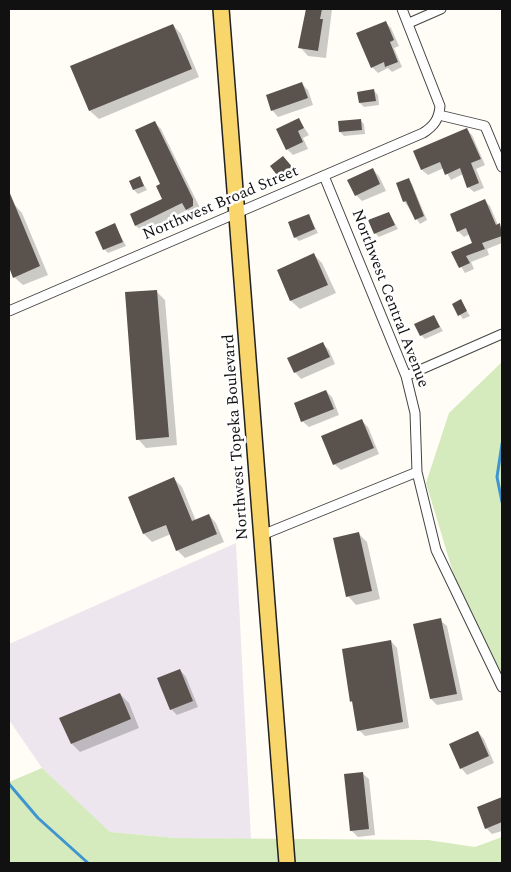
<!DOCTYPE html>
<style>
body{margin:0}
#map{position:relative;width:511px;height:872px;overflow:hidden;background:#fffdf5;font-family:Spectral,serif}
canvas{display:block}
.frame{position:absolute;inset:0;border:10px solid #111;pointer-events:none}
</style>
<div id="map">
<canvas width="511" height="872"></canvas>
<div class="frame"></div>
</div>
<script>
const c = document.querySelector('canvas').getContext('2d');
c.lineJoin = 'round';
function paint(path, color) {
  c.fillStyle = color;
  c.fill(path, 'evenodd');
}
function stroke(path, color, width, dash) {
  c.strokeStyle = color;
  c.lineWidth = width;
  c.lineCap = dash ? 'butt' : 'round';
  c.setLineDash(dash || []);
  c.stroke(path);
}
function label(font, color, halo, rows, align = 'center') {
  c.font = font + ' Spectral,serif';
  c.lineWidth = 5;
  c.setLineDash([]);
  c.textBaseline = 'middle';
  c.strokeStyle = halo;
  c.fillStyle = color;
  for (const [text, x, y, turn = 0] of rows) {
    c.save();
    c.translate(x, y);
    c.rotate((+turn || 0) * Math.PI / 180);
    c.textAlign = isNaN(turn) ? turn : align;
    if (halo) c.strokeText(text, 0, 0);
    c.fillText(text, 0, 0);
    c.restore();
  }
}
const industrial = new Path2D(`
 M 236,543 L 251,839 L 176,838 L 109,832 L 42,768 L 9,720 L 9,644 Z`);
const green = new Path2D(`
 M 502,362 L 502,674 L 458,589 L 426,483 L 449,413 Z
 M 42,768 L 110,832 L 176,838 L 428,840 L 475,847 L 502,837 L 502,863 L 9,863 L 9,782 Z`);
const shadow = new Path2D(`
 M 306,9 L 332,9 L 326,58 L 308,56 L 300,47 Z
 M 385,22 L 391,28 L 399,46 L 394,48 L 402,67 L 392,72 L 388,68 L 378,73 L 372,67 Z
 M 173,25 L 181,34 L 199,77 L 99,119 L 90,111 L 72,67 Z
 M 302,84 L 308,90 L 313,105 L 278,117 L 272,110 Z
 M 374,91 L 378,95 L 379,105 L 364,107 L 360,103 Z
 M 299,120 L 309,135 L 303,138 L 308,149 L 293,155 L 287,149 Z
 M 360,120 L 364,124 L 365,134 L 344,136 L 340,132 Z
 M 154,122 L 161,129 L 199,206 L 199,212 L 193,215 L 187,210 L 143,232 L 136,226 L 131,214 L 164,200 Z
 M 467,130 L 472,135 L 485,165 L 476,169 L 484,188 L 474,192 L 468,187 L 463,174 L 451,180 L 444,168 L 428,175 L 422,170 L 414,152 Z
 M 283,157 L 294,171 L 283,180 L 272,166 Z
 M 373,170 L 379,176 L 386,191 L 362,201 L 356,195 Z
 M 140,178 L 147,190 L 138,194 L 134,190 Z
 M 408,180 L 412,184 L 427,220 L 420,224 L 404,201 Z
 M 484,200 L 490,206 L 498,225 L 502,227 L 502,243 L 487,249 L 489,255 L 471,262 L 474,269 L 465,273 L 453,253 L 473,243 L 470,234 L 464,237 L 458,231 Z
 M 14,204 L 22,213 L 48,275 L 23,285 L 14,277 L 9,264 L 9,206 Z
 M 389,213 L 398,229 L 379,237 L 375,233 Z
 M 309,215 L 318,233 L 299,241 L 295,237 Z
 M 115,225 L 126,246 L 108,253 L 104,249 Z
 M 314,255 L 322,263 L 336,293 L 300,309 L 291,301 L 278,270 Z
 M 156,291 L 165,300 L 177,445 L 146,448 L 138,439 Z
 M 460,301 L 470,316 L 463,319 L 453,304 Z
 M 434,317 L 443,331 L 425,339 L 421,335 Z
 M 323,344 L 329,350 L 335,364 L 301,379 L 295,372 Z
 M 326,391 L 332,397 L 339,415 L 309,427 L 302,421 Z
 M 362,421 L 368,427 L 379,454 L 341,470 L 334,464 Z
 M 174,479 L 182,487 L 196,521 L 209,515 L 216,523 L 224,542 L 185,558 L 177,550 L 171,534 L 152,542 L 144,534 L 129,497 Z
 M 359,534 L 367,542 L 380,599 L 356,605 L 348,596 Z
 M 440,620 L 447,626 L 463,700 L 437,705 L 431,699 Z
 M 391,641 L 397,648 L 409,728 L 365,736 L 359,730 L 354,704 L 351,701 Z
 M 180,670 L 186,677 L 198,707 L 177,715 L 171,709 Z
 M 120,694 L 129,703 L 139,728 L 80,752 L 72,744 Z
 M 478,732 L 484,739 L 494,763 L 467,775 L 461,768 Z
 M 362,773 L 369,779 L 375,835 L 358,837 L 351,830 Z
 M 502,798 L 502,831 L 492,834 L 486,828 L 478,807 Z`);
const stream = new Path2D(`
 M 502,444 L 497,477 L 502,502
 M 9,784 L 38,818 L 88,863`);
const building = new Path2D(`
 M 306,9 L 322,9 L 320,19 L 323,19 L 318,51 L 298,48 Z
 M 386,21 L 394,40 L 390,42 L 398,62 L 385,67 L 384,62 L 371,68 L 356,33 Z
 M 173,24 L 192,69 L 89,111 L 70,66 Z
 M 302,82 L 308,98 L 271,111 L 266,95 Z
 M 374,89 L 376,101 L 359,103 L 357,92 Z
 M 299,118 L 304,128 L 298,131 L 303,142 L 286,150 L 276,129 Z
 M 361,119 L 362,130 L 339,132 L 338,121 Z
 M 155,121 L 193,199 L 193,206 L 186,210 L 182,203 L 135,226 L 130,214 L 162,199 L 156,186 L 160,184 L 135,130 Z
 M 467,128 L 481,159 L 471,163 L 479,183 L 467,188 L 460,168 L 445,175 L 440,162 L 421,170 L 413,151 Z
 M 283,156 L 294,169 L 280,179 L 270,166 Z
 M 373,168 L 380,184 L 355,196 L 347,180 Z
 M 140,176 L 144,186 L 133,190 L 129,181 Z
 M 409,178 L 424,216 L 415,220 L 406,201 L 403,202 L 396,183 Z
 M 9,191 L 40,266 L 13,278 L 9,267 Z
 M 485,199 L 496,225 L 500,223 L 502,236 L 482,243 L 485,249 L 466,256 L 470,263 L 459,268 L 451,252 L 472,243 L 466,228 L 457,232 L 450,214 Z
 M 389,212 L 395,225 L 374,234 L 368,220 Z
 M 309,214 L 315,229 L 294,238 L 288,222 Z
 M 115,223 L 123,242 L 103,250 L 95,232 Z
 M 314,253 L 328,285 L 290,301 L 277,270 Z
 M 157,290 L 169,437 L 136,440 L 125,292 Z
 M 461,299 L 467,311 L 458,316 L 452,304 Z
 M 434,315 L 440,327 L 420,336 L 414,324 Z
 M 323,342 L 330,357 L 294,373 L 287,358 Z
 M 326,390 L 334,409 L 301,422 L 294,403 Z
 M 362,419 L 374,448 L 333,465 L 321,436 Z
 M 174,477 L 192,521 L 209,514 L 217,534 L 176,551 L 166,525 L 143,534 L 128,497 Z
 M 359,532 L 372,591 L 346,597 L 333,538 Z
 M 441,618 L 457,694 L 430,699 L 413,624 Z
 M 391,640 L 403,722 L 357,731 L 352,701 L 350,702 L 342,649 Z
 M 180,669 L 193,701 L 170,710 L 157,678 Z
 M 120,693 L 131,719 L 71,744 L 59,718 Z
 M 478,731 L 489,756 L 460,769 L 449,744 Z
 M 363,772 L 369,829 L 350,831 L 344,774 Z
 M 502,797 L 502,822 L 485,829 L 477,807 Z`);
const street = new Path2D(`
 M 409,23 L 441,9
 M 439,115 L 485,126 L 502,167
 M 324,176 L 406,376 L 415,413 L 417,472 L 436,550 L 502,687
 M 9,311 L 423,133 C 434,126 439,119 440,106 L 402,9
 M 406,376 L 502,334
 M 262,535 L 417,472`);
const primary = new Path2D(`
 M 221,9 L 287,863`);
const streetNames = [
 ["Northwest Broad Street",221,204,-23],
 ["Northwest Central Avenue",389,299,69],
 ["Northwest Topeka Boulevard",237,437,-94]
];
paint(industrial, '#eee6ef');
paint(green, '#d5ebbd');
paint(shadow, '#0003');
stroke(stream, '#3f96cf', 3);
paint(building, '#5a524d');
stroke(street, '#444', 11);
stroke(primary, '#222', 18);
stroke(street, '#fff', 9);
stroke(primary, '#f9d66b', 15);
label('16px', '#111', '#fff', streetNames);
</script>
